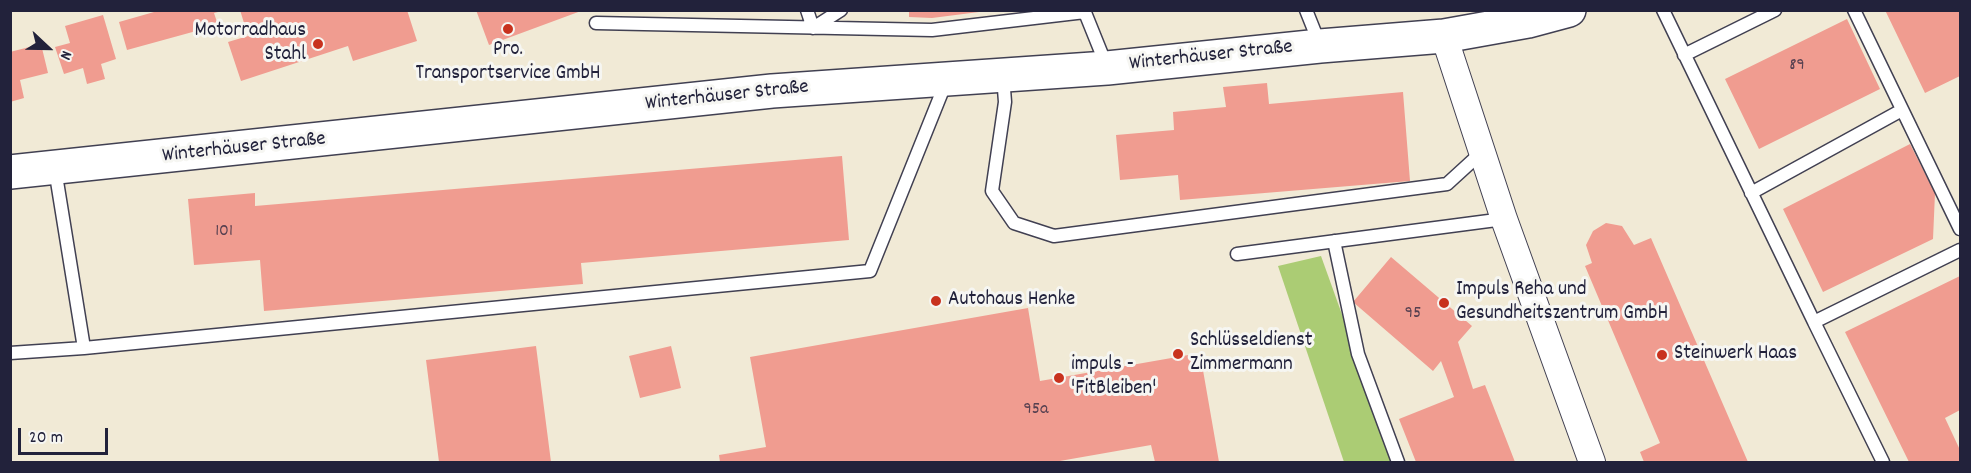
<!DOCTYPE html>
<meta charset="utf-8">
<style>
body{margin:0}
#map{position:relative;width:1971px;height:473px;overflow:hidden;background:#f1ead6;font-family:Dekko,sans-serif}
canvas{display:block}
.frame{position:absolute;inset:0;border:12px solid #22223b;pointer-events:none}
.north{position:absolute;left:18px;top:18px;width:60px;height:60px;-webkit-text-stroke:4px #f6f6f2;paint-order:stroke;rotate:112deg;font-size:16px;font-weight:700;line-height:24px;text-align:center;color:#22223b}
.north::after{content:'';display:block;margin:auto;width:21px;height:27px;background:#22223b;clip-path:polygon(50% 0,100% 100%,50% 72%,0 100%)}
.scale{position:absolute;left:18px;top:428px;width:90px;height:27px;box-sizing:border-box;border:3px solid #22223b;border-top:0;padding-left:8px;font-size:18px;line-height:21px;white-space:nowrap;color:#22223b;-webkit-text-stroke:4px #f6f6f2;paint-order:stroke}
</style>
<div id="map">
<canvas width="1971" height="473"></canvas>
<div class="frame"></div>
<div class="north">N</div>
<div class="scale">20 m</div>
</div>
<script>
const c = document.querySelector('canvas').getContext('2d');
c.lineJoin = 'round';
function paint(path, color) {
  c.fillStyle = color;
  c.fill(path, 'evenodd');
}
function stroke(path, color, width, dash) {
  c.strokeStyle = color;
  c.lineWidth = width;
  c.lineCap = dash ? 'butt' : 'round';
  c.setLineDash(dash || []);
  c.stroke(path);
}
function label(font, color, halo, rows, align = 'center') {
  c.font = font + ' Dekko,sans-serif';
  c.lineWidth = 6;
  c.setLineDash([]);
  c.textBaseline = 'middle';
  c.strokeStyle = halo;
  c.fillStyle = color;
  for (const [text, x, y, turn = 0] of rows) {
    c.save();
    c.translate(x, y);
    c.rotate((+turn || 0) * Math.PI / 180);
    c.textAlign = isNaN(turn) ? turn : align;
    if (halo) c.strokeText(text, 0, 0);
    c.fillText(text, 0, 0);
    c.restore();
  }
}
const green = new Path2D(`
 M 1321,256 L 1395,462 L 1344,462 L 1278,266 Z`);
const building = new Path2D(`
 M 161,10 L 221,10 L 222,11 L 214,13 L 218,25 L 127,50 L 119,22 Z
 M 240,10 L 407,10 L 417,41 L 353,61 L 348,46 L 241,81 L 228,42 L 248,36 Z
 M 476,10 L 581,10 L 581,11 L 489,45 Z
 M 909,10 L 979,10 L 979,12 L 932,18 L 909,17 Z
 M 1885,10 L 1960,10 L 1960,76 L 1925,93 Z
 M 103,15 L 116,59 L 101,64 L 105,79 L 87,84 L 83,68 L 64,74 L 55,47 L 70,43 L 65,26 Z
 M 1847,19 L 1880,89 L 1759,149 L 1725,79 Z
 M 41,44 L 48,73 L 20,80 L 24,98 L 10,102 L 10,52 Z
 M 1267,83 L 1269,104 L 1403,92 L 1410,181 L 1180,200 L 1178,175 L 1120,180 L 1116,135 L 1174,130 L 1173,112 L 1226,107 L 1223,87 Z
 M 1910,144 L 1935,193 L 1933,239 L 1823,292 L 1783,209 Z
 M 842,156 L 849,240 L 581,263 L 583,284 L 264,311 L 260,260 L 194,265 L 188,199 L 255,193 L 255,206 Z
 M 1606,223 L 1622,226 L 1634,245 L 1651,238 L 1748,462 L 1644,462 L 1640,452 L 1660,443 L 1585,266 L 1592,263 L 1586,245 L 1593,231 Z
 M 1391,257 L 1472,326 L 1458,342 L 1473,389 L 1485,385 L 1515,462 L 1416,462 L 1399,419 L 1454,397 L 1441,361 L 1433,371 L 1353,302 Z
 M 1960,276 L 1960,410 L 1945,418 L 1960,450 L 1960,462 L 1909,462 L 1845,332 Z
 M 1028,308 L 1040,381 L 1200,353 L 1219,462 L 1155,462 L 1151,445 L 1054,462 L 720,462 L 719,455 L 766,447 L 750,357 Z
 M 536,346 L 551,462 L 439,462 L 426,360 Z
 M 671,346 L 681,388 L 640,398 L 629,356 Z`);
const lane = new Path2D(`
 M 807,10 L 813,28 L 841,10
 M 1084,10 L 1107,67
 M 1306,10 L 1320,45
 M 1663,10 L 1814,322 L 1960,250
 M 1854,10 L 1960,229
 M 596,23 L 932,30 L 1085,12
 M 1684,55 L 1775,10
 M 1003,76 L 1005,102 L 992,191 L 1014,223 L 1054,236 L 1447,184 L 1482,152
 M 55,169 L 84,348 L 870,271 L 946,82
 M 1751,193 L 1902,110
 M 1334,241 L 1358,354 L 1398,462
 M 1237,254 L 1504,219
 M 1814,322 L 1883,462
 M 10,353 L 84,348`);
const street = new Path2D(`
 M 1444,36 L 1504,219 L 1592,462`);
const secondary = new Path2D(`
 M 10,172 L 772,91 L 1107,68 L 1320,46 L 1444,36 L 1528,21 L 1569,10`);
const markers = [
 [508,29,6,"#c8321e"],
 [318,44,6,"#c8321e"],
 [936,301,6,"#c8321e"],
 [1444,303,6,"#c8321e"],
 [1178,354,6,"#c8321e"],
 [1662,355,6,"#c8321e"],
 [1059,378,6,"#c8321e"]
];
const numberNames = [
 ["89",1797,67],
 ["101",224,233],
 ["95",1413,315],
 ["95a",1036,411]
];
const poiNames = [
 ["Motorradhaus",306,32,"right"],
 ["Stahl",306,56,"right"],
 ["Pro.",508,51,"center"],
 ["Transportservice GmbH",508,75,"center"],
 ["Impuls Reha und",1456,291],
 ["Gesundheitszentrum GmbH",1456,315],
 ["Autohaus Henke",948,301],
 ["Schlüsseldienst",1190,342],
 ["Zimmermann",1190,366],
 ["Steinwerk Haas",1674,355],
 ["impuls -",1071,366],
 ["'FitBleiben'",1071,390]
];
const streetNames = [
 ["Winterhäuser Straße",1211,57,-6],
 ["Winterhäuser Straße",727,97,-6],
 ["Winterhäuser Straße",244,149,-6]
];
paint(green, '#abcc74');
paint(building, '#f09c90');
stroke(lane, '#414052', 15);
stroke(street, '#414052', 28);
stroke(secondary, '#414052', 36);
stroke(lane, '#fff', 12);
stroke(street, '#fff', 26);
stroke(secondary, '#fff', 33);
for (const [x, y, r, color] of markers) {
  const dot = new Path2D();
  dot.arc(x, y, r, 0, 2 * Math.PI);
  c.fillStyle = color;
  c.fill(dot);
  stroke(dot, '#f6f6f2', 2);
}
label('18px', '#564050', null, numberNames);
label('21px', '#22223b', '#f6f6f2', poiNames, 'left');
label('21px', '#22223b', '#f6f6f2', streetNames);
</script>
